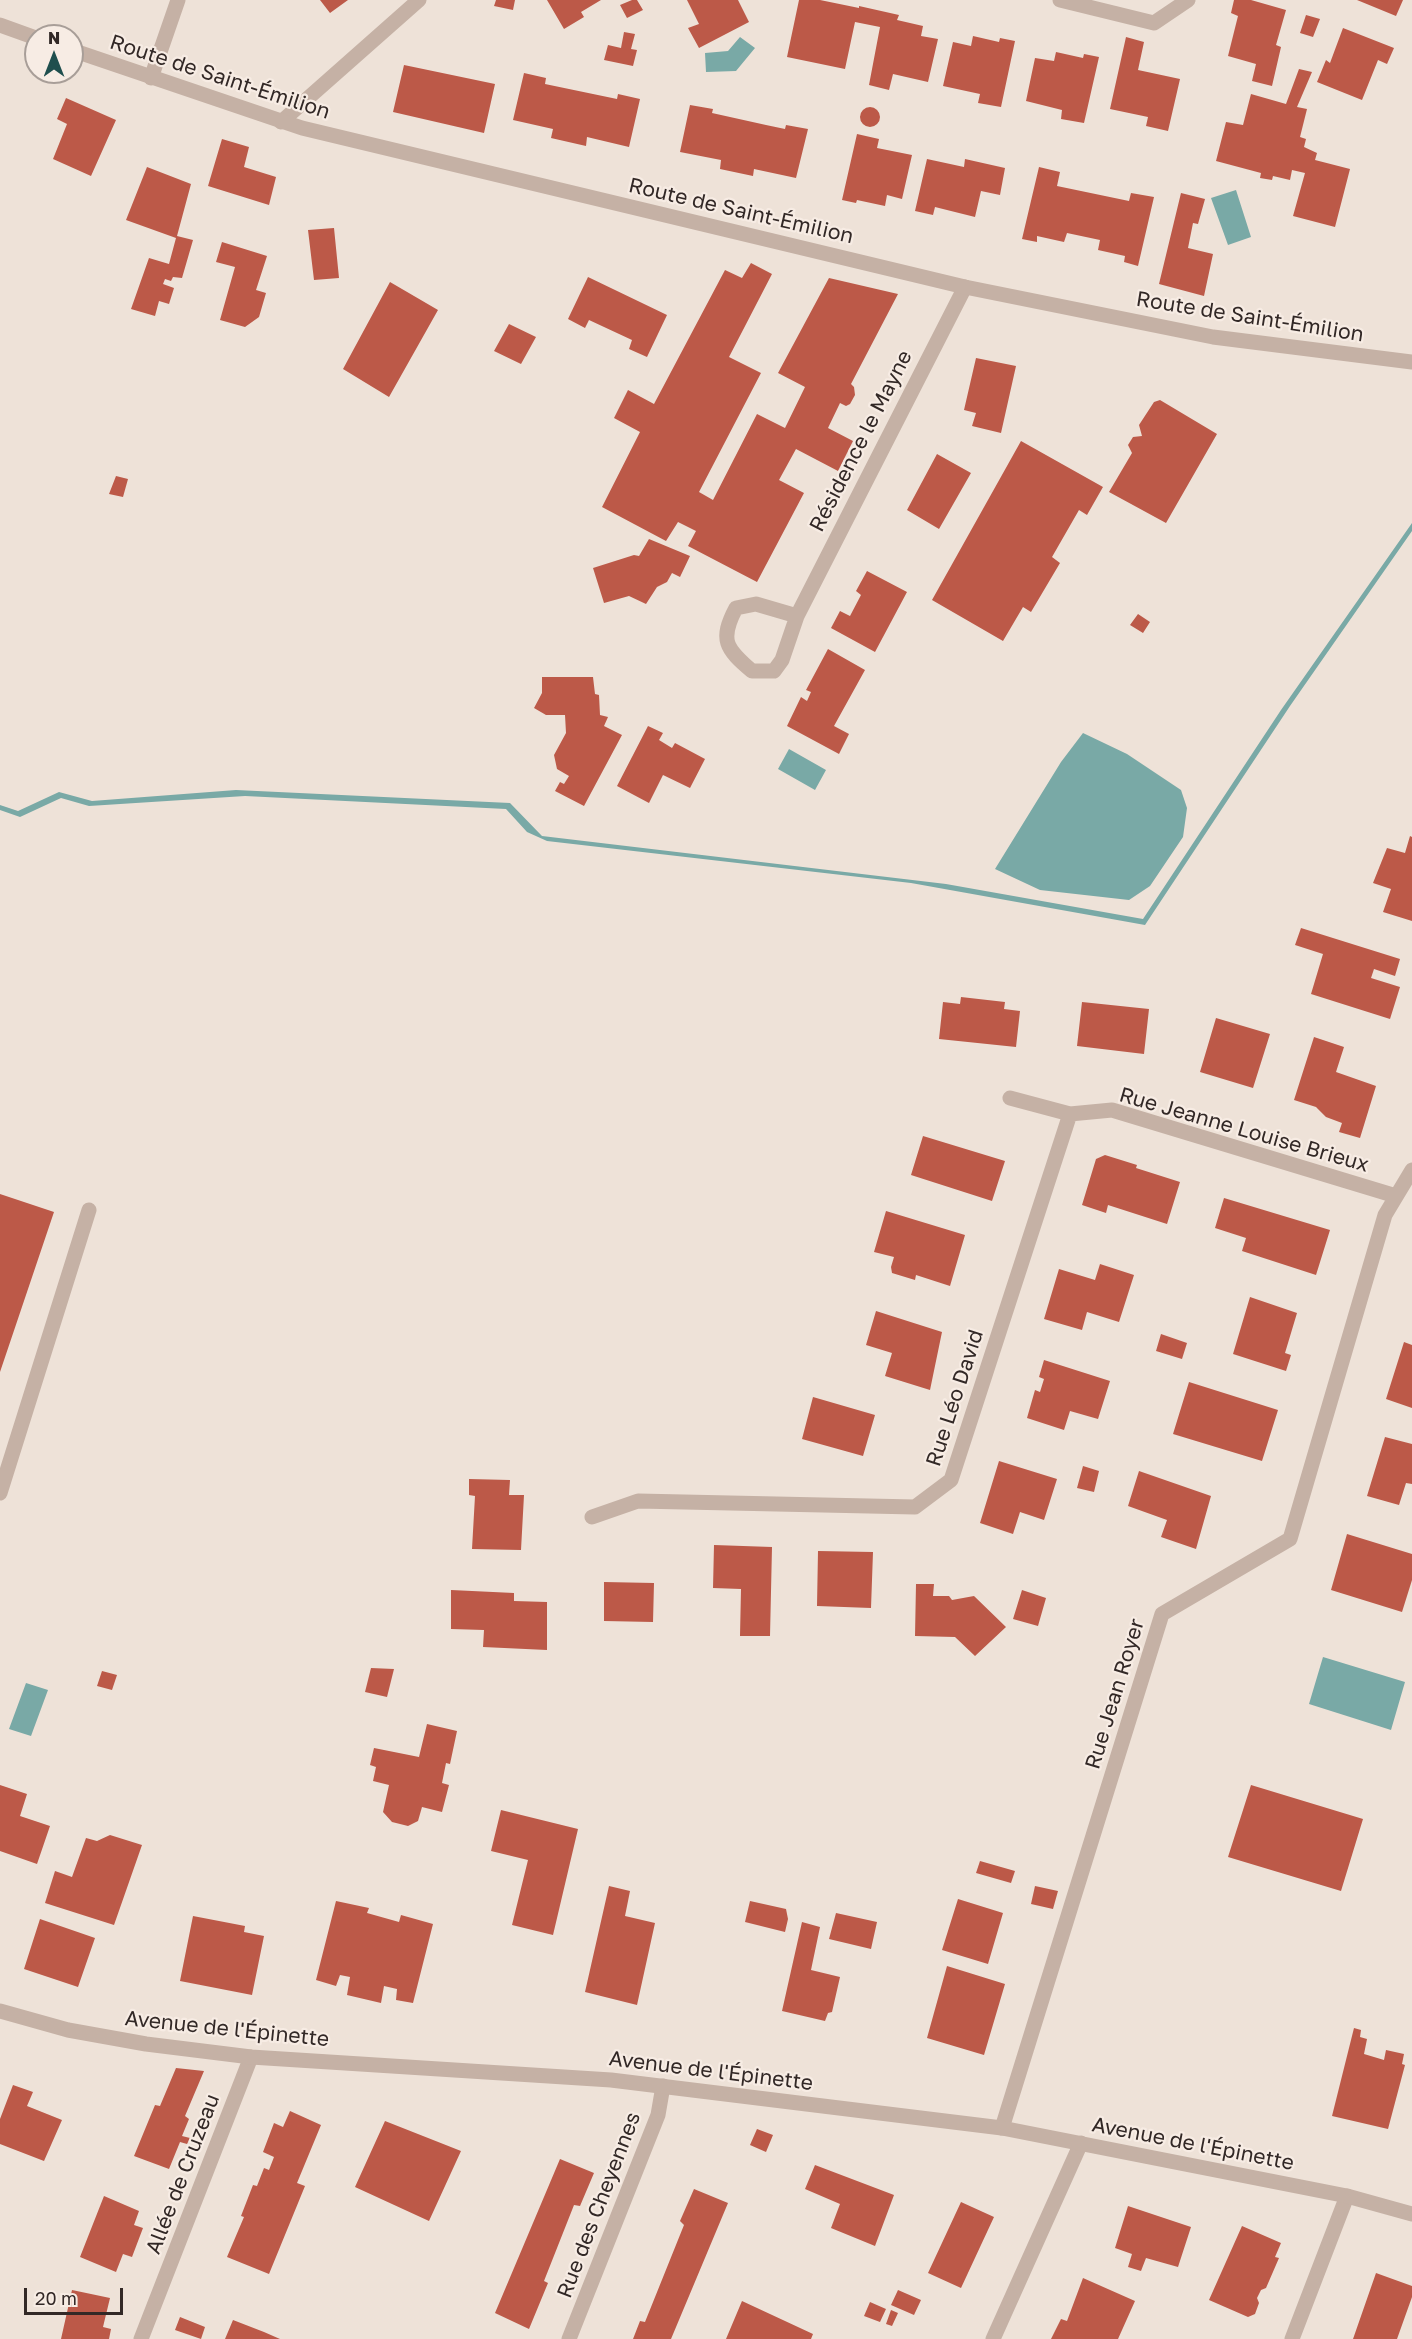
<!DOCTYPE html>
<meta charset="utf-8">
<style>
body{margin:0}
#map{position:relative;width:1412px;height:2339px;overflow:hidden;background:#eee2d8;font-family:"Golos Text",sans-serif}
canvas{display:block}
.north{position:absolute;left:24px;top:24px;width:60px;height:60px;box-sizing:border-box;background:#f7ece4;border:2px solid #a89e98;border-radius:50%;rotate:0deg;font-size:16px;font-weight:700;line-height:24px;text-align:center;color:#322826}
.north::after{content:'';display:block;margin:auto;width:21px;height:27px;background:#1f4f4e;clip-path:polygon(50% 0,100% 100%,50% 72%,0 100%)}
.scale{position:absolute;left:24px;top:2288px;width:99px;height:27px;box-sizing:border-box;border:3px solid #322826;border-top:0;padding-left:8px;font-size:18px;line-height:21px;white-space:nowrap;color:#322826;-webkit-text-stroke:4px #f7ece4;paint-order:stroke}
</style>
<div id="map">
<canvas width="1412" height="2339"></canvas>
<div class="north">N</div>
<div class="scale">20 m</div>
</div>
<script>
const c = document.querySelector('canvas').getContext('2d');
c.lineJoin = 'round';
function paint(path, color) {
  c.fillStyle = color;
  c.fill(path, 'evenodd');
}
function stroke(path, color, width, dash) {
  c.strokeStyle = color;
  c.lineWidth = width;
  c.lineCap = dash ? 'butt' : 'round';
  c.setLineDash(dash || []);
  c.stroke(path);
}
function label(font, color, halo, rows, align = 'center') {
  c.font = font + ' "Golos Text",sans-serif';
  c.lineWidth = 4.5;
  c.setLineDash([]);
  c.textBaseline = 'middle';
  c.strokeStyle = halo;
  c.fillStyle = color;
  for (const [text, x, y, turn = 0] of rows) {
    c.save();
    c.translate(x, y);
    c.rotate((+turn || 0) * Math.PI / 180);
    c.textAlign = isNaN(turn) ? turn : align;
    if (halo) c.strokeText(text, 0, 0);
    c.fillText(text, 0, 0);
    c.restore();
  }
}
const water = new Path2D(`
 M 740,37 L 755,48 L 736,71 L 706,72 L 705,53 L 728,51 Z
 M 1236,190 L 1251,237 L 1228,245 L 1211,198 Z
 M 1412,523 L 1412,531 L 1290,706 L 1145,925 L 911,883 L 547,841 L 527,832 L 506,809 L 245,796 L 89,806 L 61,798 L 20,817 L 0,810 L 0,805 L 18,811 L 59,792 L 92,801 L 236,790 L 510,803 L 542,836 L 946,884 L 1143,919 L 1281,710 Z
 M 1083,733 L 1127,754 L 1181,790 L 1187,808 L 1183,837 L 1150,886 L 1129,900 L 1040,890 L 995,869 L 1061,762 Z
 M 789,749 L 826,770 L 815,790 L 778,769 Z
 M 1323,1657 L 1405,1682 L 1391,1730 L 1309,1704 Z
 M 26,1683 L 48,1690 L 31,1736 L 9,1729 Z`);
const building = new Path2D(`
 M 320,0 L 348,0 L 330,13 Z
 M 496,0 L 515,0 L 513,10 L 494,6 Z
 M 547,0 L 601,0 L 581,12 L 584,17 L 564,29 Z
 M 632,0 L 637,0 L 643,10 L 627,18 L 620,5 Z
 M 687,0 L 738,0 L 749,22 L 699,48 L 688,28 L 699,24 Z
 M 799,0 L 820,0 L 859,8 L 859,6 L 899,15 L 897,20 L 923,26 L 921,36 L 938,39 L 928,82 L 893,74 L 889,90 L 869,85 L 880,27 L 855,22 L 845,69 L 787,57 Z
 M 1234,0 L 1251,0 L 1286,10 L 1276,45 L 1281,47 L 1272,86 L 1252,81 L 1256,64 L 1228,56 L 1238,16 L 1231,13 Z
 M 1357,0 L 1403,0 L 1396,16 Z
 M 1306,15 L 1320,19 L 1313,37 L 1300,33 Z
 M 1343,28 L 1394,48 L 1387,64 L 1378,60 L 1362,100 L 1317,82 L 1326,60 L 1330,63 Z
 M 624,32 L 635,34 L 631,49 L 637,50 L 633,66 L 604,60 L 608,45 L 621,48 Z
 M 973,36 L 999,42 L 1000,38 L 1015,41 L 1001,107 L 978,103 L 980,94 L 943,86 L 953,42 L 971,46 Z
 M 1126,37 L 1144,42 L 1138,70 L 1180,79 L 1168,131 L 1146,126 L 1148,117 L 1110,109 Z
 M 1056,52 L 1083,58 L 1084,54 L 1099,57 L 1084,123 L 1061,119 L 1062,110 L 1026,101 L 1035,58 L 1054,61 Z
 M 404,65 L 495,84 L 484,133 L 393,112 Z
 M 1299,69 L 1312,72 L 1297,107 L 1307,109 L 1300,137 L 1306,139 L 1304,147 L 1317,153 L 1315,160 L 1350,169 L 1335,227 L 1293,216 L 1305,173 L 1292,170 L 1290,180 L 1273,176 L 1272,180 L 1260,178 L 1261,173 L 1216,161 L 1226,122 L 1243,125 L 1251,94 L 1286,104 Z
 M 524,73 L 546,78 L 545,84 L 617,99 L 618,94 L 640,99 L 629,147 L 587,137 L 586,146 L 551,138 L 553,129 L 513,120 Z
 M 66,98 L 116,120 L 91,176 L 53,159 L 67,124 L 57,119 Z
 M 690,105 L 713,109 L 712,113 L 766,125 L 785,129 L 786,125 L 808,129 L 796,178 L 754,169 L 753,176 L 720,169 L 721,160 L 680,152 Z
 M860 117a10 10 0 1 1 20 0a10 10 0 1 1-20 0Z
 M 857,134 L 879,139 L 877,148 L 912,155 L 902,199 L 887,195 L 885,206 L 857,200 L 856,203 L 842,200 Z
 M 222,139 L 249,147 L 244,167 L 276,177 L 269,205 L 208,186 Z
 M 927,159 L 964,167 L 965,159 L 1005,168 L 1000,195 L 981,191 L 975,217 L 935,207 L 933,215 L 915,211 Z
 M 147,167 L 191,184 L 177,236 L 193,240 L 182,278 L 173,277 L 171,281 L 165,279 L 163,284 L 174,288 L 169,304 L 159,301 L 155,316 L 131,309 L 149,258 L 169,264 L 176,238 L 126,220 Z
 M 1039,167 L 1060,172 L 1057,186 L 1129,201 L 1131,193 L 1154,197 L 1138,266 L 1124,262 L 1125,256 L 1098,250 L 1100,240 L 1067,233 L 1064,242 L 1037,236 L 1037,242 L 1022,239 Z
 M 1181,193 L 1205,199 L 1198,224 L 1193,223 L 1188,248 L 1213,254 L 1204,296 L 1159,284 Z
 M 334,228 L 339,278 L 314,280 L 308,230 Z
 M 222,242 L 267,256 L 256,290 L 266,293 L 259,317 L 245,327 L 220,320 L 235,267 L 216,262 Z
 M 751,263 L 772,274 L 729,357 L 761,373 L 699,492 L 713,500 L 757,414 L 785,428 L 805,387 L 778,373 L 829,278 L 898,294 L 851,384 L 854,387 L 855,395 L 850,404 L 846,406 L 840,403 L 828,428 L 853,441 L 838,471 L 796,449 L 779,480 L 804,493 L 757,582 L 688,546 L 696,531 L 678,522 L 666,541 L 602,507 L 640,432 L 614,418 L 628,390 L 654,404 L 725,270 L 742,278 Z
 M 588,277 L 667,315 L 647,357 L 629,349 L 632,340 L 589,320 L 585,328 L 568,319 Z
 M 390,282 L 438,310 L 389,397 L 343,369 Z
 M 509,324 L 536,337 L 521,364 L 494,351 Z
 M 976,358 L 1016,366 L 1001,433 L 972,426 L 976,413 L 964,410 Z
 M 1160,400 L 1217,434 L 1166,523 L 1109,492 L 1132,453 L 1128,445 L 1133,437 L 1142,436 L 1139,425 L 1154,402 Z
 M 1021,441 L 1103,487 L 1087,515 L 1079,510 L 1052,557 L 1060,563 L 1031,612 L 1023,607 L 1003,641 L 932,600 Z
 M 937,454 L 971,473 L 939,529 L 907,510 Z
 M 116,476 L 128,479 L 123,497 L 109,494 Z
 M 649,539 L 690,556 L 680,577 L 672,573 L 667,582 L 657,587 L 646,604 L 629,596 L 604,603 L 593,568 L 634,555 L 639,556 Z
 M 867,571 L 907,592 L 875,652 L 831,628 L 840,611 L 850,616 L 861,595 L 856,591 Z
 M 1138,614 L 1150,622 L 1143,633 L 1130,625 Z
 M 828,649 L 865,670 L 834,726 L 849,734 L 839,754 L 787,726 L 801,697 L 807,701 L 811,692 L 806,690 Z
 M 542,677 L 593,677 L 595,694 L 599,695 L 600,715 L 608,717 L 604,726 L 622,735 L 584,806 L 555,791 L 560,782 L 564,784 L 569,776 L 557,769 L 554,755 L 566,733 L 565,715 L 546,715 L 534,708 L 542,693 Z
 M 648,726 L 663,733 L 659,740 L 672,748 L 675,743 L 705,759 L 690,788 L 663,775 L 649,803 L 617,786 Z
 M 1410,836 L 1412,837 L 1412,921 L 1383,912 L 1391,889 L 1373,883 L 1387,848 L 1405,853 Z
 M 1301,928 L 1400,959 L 1395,976 L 1374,969 L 1371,978 L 1400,987 L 1390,1019 L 1311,994 L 1323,954 L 1295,945 Z
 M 961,997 L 1005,1002 L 1004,1009 L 1020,1011 L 1016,1047 L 939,1039 L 943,1002 L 960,1004 Z
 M 1082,1002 L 1149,1009 L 1144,1054 L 1077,1046 Z
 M 1216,1018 L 1270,1034 L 1253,1088 L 1200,1072 Z
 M 1314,1037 L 1344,1047 L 1336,1072 L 1376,1086 L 1360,1138 L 1339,1132 L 1342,1123 L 1326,1117 L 1316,1107 L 1294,1100 Z
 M 923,1136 L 1005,1161 L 992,1201 L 911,1175 Z
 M 1105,1155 L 1137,1165 L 1136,1168 L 1180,1182 L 1167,1224 L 1108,1205 L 1106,1213 L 1082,1205 L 1096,1159 Z
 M 0,1194 L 54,1212 L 0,1372 Z
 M 1224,1198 L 1330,1230 L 1316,1275 L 1242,1251 L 1246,1238 L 1215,1228 Z
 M 886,1211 L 965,1235 L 950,1286 L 916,1275 L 915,1280 L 892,1273 L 891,1267 L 894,1257 L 874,1252 Z
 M 1100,1264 L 1134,1275 L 1119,1322 L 1087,1312 L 1082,1330 L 1044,1319 L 1059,1269 L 1095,1280 Z
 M 1250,1297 L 1297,1313 L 1285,1353 L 1291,1355 L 1286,1371 L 1233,1354 Z
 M 876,1311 L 942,1332 L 930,1390 L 885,1376 L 892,1353 L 866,1345 Z
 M 1161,1334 L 1187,1343 L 1182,1359 L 1156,1351 Z
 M 1404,1342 L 1412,1345 L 1412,1408 L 1386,1399 Z
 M 1044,1360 L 1110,1381 L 1098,1419 L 1070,1411 L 1064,1430 L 1027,1418 L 1035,1390 L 1040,1392 L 1044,1379 L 1039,1377 Z
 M 1189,1382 L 1278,1410 L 1262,1461 L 1173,1434 Z
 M 813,1397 L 875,1415 L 863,1456 L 802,1439 Z
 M 1385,1437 L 1412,1444 L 1412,1484 L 1406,1483 L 1399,1505 L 1367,1496 Z
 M 999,1461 L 1057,1479 L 1044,1520 L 1020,1512 L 1013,1534 L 980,1523 Z
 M 1083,1466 L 1099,1471 L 1094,1492 L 1077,1488 Z
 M 1139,1471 L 1211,1496 L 1196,1549 L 1161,1537 L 1167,1520 L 1128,1506 Z
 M 469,1479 L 510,1480 L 509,1495 L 524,1495 L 521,1550 L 472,1549 L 475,1496 L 469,1495 Z
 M 1347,1534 L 1412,1554 L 1412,1580 L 1402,1612 L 1331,1590 Z
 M 714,1545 L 772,1547 L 770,1636 L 740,1636 L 741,1589 L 713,1588 Z
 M 818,1551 L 873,1552 L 871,1608 L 817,1606 Z
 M 604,1582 L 654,1583 L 653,1622 L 604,1621 Z
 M 916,1584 L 934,1584 L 933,1596 L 949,1596 L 952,1600 L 974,1596 L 1006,1627 L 975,1656 L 955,1637 L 915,1636 Z
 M 451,1590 L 514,1593 L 514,1601 L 547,1602 L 547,1650 L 483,1647 L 484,1630 L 451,1629 Z
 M 1022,1590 L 1046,1598 L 1038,1626 L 1013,1619 Z
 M 371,1668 L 394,1669 L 387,1697 L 365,1692 Z
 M 102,1671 L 117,1675 L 112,1690 L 97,1686 Z
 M 427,1724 L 457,1731 L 450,1764 L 446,1763 L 442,1783 L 449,1785 L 442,1812 L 422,1807 L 418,1821 L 408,1826 L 392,1822 L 383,1812 L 389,1785 L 373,1781 L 376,1767 L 370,1765 L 374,1748 L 419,1757 Z
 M 0,1785 L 27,1794 L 20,1816 L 50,1826 L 37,1864 L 0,1851 Z
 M 1251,1785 L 1363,1819 L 1341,1891 L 1228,1857 Z
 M 501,1810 L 578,1829 L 553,1935 L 512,1925 L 528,1860 L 491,1851 Z
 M 110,1835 L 142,1845 L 114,1925 L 45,1903 L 55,1871 L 72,1877 L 86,1838 L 97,1841 Z
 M 980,1861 L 1015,1871 L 1011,1883 L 976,1873 Z
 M 609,1886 L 630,1891 L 625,1916 L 655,1923 L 637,2005 L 585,1992 Z
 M 1035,1886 L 1058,1891 L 1053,1909 L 1031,1904 Z
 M 958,1899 L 1003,1913 L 988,1964 L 942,1950 Z
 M 336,1901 L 369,1908 L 367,1913 L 399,1922 L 401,1915 L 433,1924 L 413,2003 L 396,2000 L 397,1989 L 384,1986 L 381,2003 L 347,1995 L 350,1977 L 340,1975 L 336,1986 L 316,1980 Z
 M 750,1901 L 786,1909 L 788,1919 L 785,1932 L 745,1922 Z
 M 836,1913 L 877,1922 L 871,1949 L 829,1939 Z
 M 193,1916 L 245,1926 L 244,1932 L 264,1936 L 252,1995 L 180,1981 Z
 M 40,1919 L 95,1938 L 78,1987 L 24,1969 Z
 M 802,1922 L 820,1927 L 811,1970 L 840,1977 L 832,2012 L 828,2013 L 825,2021 L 782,2011 Z
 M 947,1966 L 1005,1984 L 984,2055 L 927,2038 Z
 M 1354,2028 L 1361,2030 L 1360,2037 L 1367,2039 L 1364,2054 L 1384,2060 L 1386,2050 L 1404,2054 L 1402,2064 L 1405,2065 L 1388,2129 L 1332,2116 Z
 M 176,2068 L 204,2071 L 185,2116 L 189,2119 L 182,2136 L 190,2138 L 187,2144 L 180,2142 L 169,2169 L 134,2156 L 155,2105 L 160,2106 Z
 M 13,2085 L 33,2092 L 27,2106 L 62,2120 L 44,2161 L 0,2144 L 0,2119 Z
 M 290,2111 L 321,2125 L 297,2183 L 305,2186 L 269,2274 L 227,2257 L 244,2217 L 241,2216 L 253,2185 L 257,2186 L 264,2168 L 269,2170 L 274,2157 L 263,2152 L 274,2123 L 283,2127 Z
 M 385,2121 L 461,2151 L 429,2221 L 355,2187 Z
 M 757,2129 L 773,2135 L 766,2152 L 750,2145 Z
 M 560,2159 L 594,2173 L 580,2206 L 574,2205 L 544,2281 L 548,2283 L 529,2329 L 495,2313 Z
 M 815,2165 L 894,2195 L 875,2246 L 831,2228 L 840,2204 L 805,2189 Z
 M 694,2189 L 728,2203 L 671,2339 L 633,2339 L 640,2321 L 645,2322 L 684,2225 L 680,2221 Z
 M 104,2196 L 139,2211 L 134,2225 L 143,2228 L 132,2257 L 123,2254 L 116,2272 L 80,2257 Z
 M 961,2202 L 994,2217 L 961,2288 L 928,2273 Z
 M 1128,2206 L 1191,2227 L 1178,2267 L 1146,2258 L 1141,2271 L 1128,2267 L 1132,2254 L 1115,2248 Z
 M 1242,2226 L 1281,2243 L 1275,2257 L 1279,2258 L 1266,2288 L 1261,2290 L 1257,2298 L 1259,2303 L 1255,2314 L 1248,2317 L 1209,2300 Z
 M 1376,2273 L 1412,2286 L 1412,2297 L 1397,2339 L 1353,2339 Z
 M 1083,2278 L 1135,2301 L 1118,2339 L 1051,2339 L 1061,2319 L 1067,2321 Z
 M 72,2290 L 110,2298 L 103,2327 L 111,2329 L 109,2339 L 61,2339 Z
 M 898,2290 L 921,2300 L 914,2315 L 891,2305 Z
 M 742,2301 L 813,2334 L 811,2339 L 726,2339 Z
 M 870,2302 L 886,2309 L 880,2322 L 864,2316 Z
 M 891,2310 L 898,2313 L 892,2326 L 886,2324 Z
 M 180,2317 L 205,2327 L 201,2339 L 175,2330 Z
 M 233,2320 L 264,2332 L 280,2339 L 225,2339 Z`);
const service = new Path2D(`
 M 0,1493 L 89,1210`);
const minor = new Path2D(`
 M 1060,0 L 1154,23 L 1188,0
 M 151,78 L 178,0
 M 281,122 L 419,0
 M 797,616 L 782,660 L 774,671 L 752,671 C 726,649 719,640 736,608 L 756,604 L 797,616 L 965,287
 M 1010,1098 L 1070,1114 L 1112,1110 L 1396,1196
 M 592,1517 L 638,1501 L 915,1507 L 951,1480 L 1070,1114
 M 1002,2128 L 1162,1614 L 1290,1539 L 1385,1215 L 1412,1170
 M 141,2339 L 251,2057
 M 569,2339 L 658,2115 L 663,2086
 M 993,2339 L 1081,2143
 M 1292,2339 L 1347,2196`);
const tertiary = new Path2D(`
 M 0,25 L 36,38
 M 72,50 L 302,128 L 965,287 L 1213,337 L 1412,362
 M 0,2011 L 68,2030 L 146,2044 L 251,2057 L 611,2080 L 1002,2128 L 1347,2196 L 1412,2214`);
const streetNames = [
 ["Route de Saint-Émilion",220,77,18],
 ["Route de Saint-Émilion",741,211,13],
 ["Route de Saint-Émilion",1250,317,9],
 ["Résidence le Mayne",861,441,-63],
 ["Rue Jeanne Louise Brieux",1244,1130,16],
 ["Rue Léo David",955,1398,-72],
 ["Rue Jean Royer",1115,1694,-73],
 ["Avenue de l'Épinette",227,2029,6],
 ["Avenue de l'Épinette",711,2071,7],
 ["Avenue de l'Épinette",1193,2144,11],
 ["Allée de Cruzeau",183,2174,-69],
 ["Rue des Cheyennes",599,2205,-69]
];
paint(water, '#79a9a6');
paint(building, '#bc5948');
stroke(service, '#c5b1a5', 15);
stroke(minor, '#c5b1a5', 15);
stroke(tertiary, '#c5b1a5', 15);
label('21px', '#322826', '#f7ece4', streetNames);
</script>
